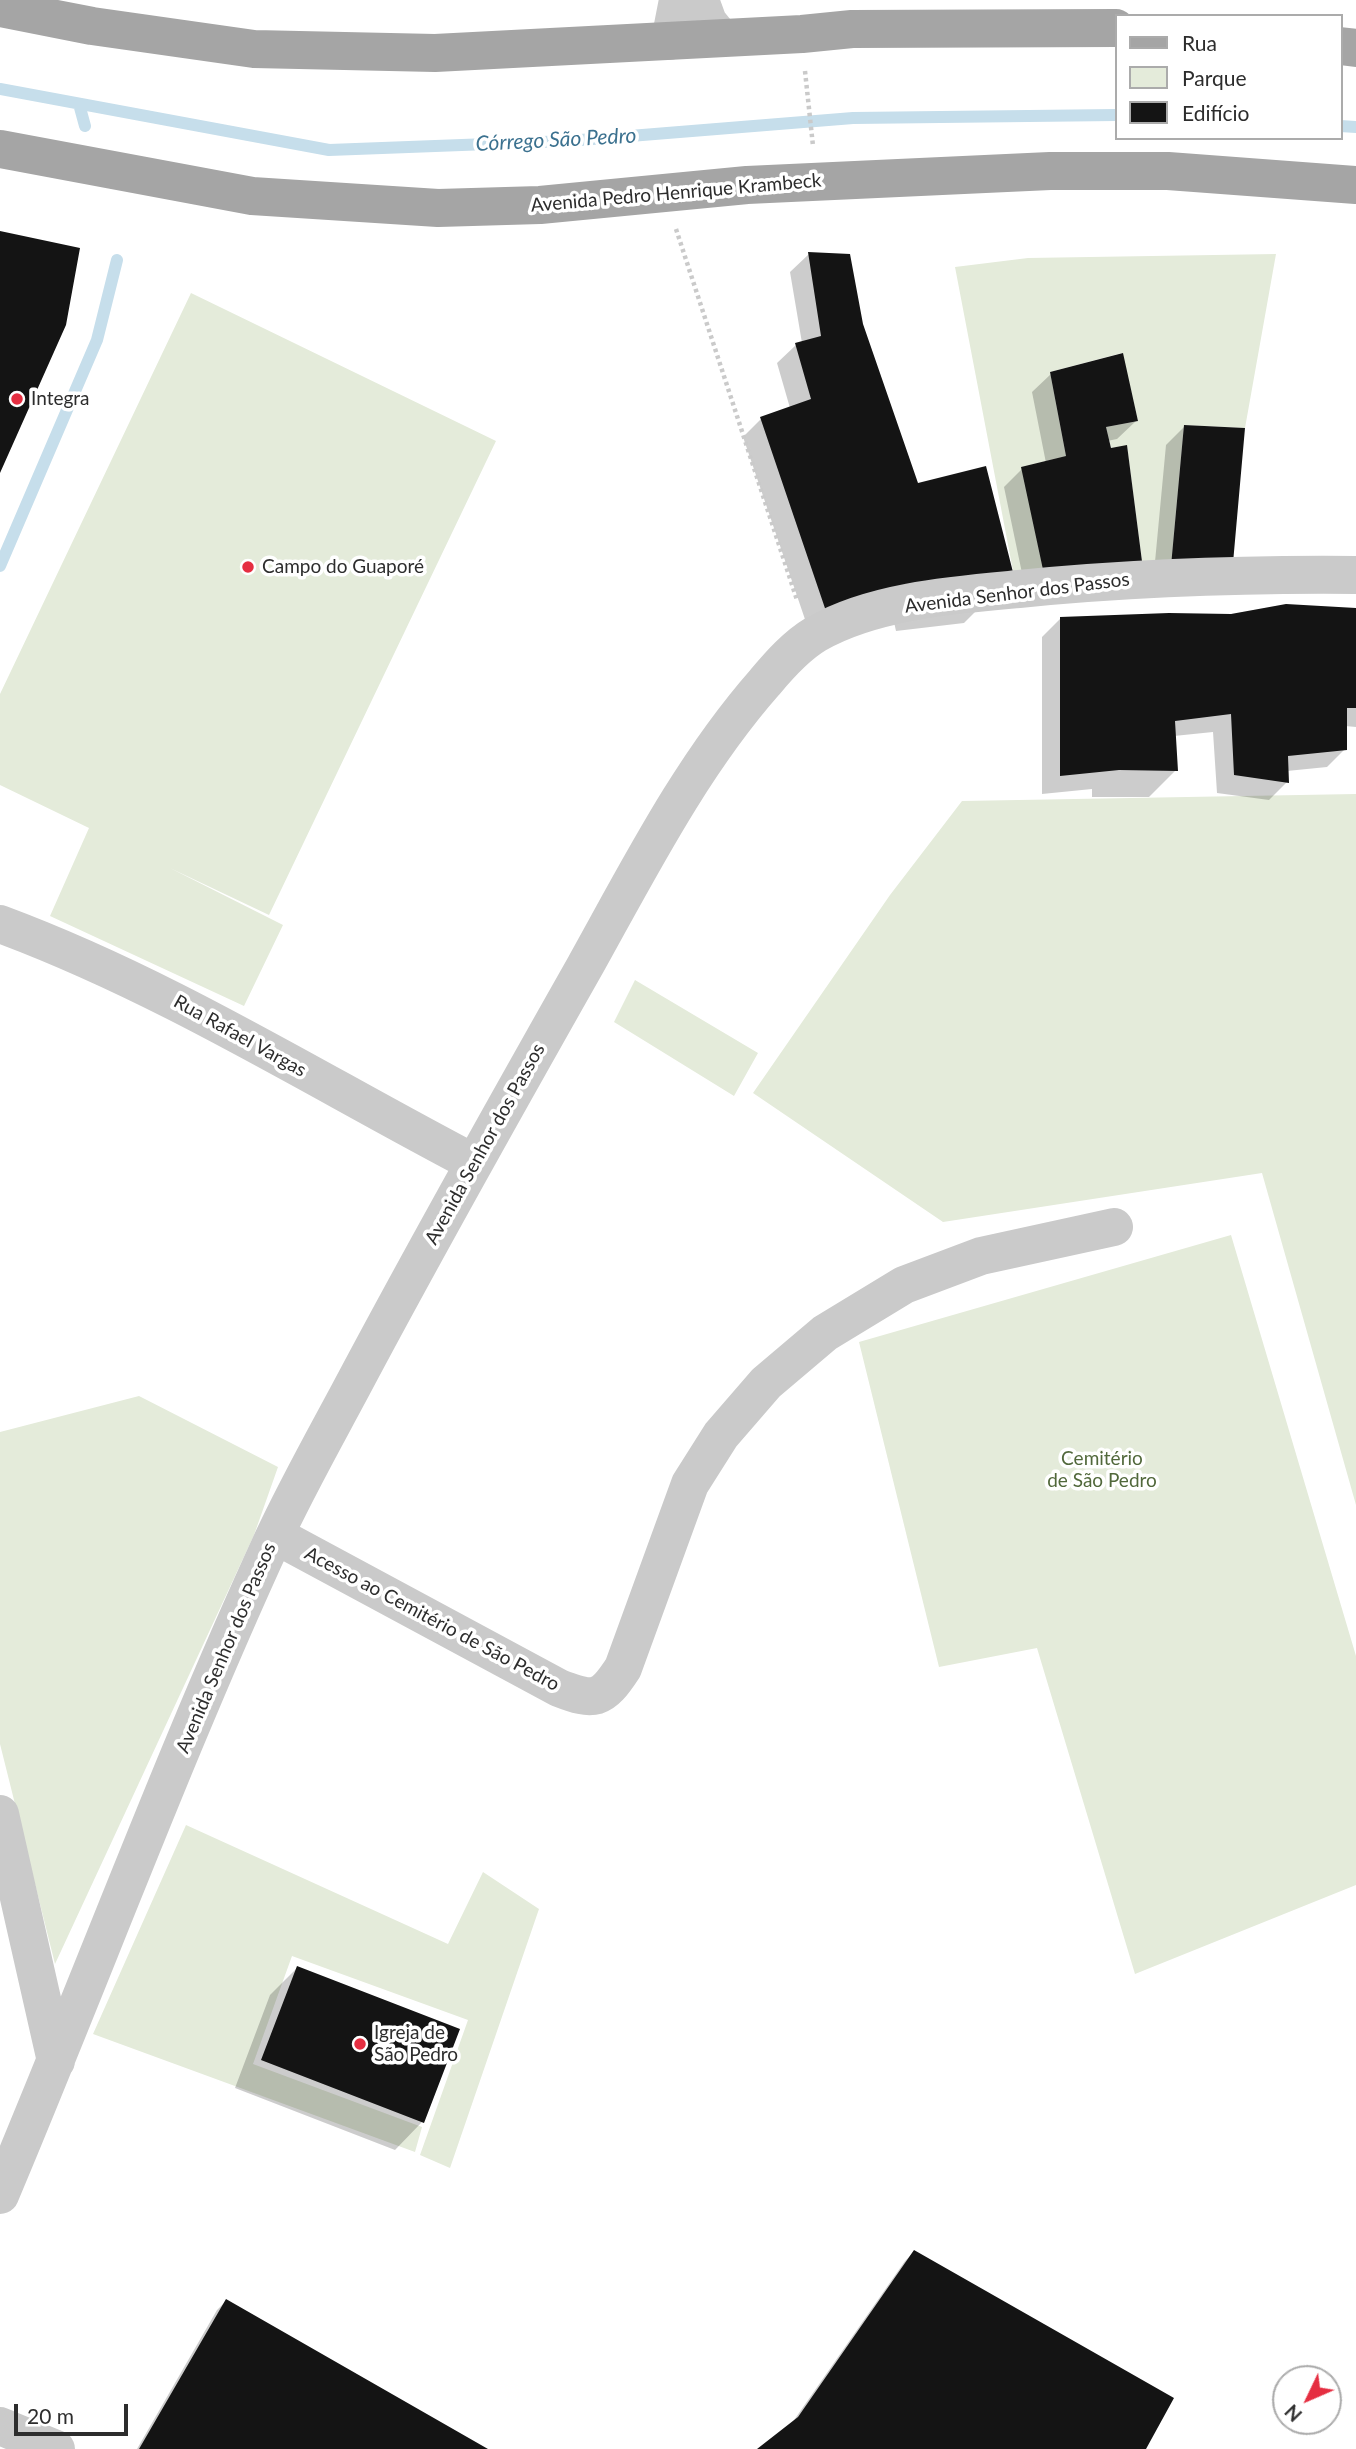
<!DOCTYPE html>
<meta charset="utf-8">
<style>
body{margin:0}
#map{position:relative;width:1356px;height:2449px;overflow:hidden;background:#fff;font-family:Lato,sans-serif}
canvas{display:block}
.legend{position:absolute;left:1115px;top:14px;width:228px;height:126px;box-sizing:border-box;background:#fff;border:2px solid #ababab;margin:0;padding:9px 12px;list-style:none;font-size:21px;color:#2d2d2d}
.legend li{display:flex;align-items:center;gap:14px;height:35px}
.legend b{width:35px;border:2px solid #ababab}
.north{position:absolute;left:1272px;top:2365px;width:70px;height:70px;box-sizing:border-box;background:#fff;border:2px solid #ababab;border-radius:50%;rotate:226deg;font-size:19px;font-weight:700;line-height:28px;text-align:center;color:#2d2d2d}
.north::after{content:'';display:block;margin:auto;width:24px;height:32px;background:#e52e41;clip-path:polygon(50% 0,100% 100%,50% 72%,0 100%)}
.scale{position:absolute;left:14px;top:2404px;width:114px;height:32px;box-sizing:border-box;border:4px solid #2d2d2d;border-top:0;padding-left:9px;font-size:21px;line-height:24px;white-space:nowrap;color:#2d2d2d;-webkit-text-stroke:5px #fff;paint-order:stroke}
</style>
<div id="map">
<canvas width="1356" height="2449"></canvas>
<ul class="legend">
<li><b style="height:9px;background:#a5a5a5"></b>Rua</li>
<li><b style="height:19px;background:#e4ebda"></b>Parque</li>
<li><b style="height:19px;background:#141414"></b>Edifício</li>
</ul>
<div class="north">N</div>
<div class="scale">20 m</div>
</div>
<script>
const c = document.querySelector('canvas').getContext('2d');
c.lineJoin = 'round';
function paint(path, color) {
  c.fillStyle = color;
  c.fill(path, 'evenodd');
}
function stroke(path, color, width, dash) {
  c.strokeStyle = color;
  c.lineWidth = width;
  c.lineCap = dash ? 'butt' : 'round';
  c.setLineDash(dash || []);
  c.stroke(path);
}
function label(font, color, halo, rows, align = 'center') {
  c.font = font + ' Lato,sans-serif';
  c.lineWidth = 7;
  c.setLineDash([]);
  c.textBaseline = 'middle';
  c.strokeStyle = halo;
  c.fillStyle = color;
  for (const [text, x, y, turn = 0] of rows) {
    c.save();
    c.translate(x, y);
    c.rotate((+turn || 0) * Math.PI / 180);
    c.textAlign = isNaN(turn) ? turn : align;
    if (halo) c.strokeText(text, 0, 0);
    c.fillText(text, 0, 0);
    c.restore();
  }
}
const green = new Path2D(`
 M 1276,254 L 1245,428 L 1184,425 L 1171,566 L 1143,569 L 1127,446 L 1111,448 L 1106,427 L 1138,421 L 1122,353 L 1050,372 L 1066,456 L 1022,467 L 1045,579 L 1014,576 L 955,267 L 1028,258 Z
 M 191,293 L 496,441 L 269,915 L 170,868 L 283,925 L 244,1006 L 50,916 L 89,828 L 0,785 L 0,694 Z
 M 1356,794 L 1356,1505 L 1262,1173 L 943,1222 L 753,1093 L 890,895 L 962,801 Z
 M 635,980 L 758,1053 L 734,1096 L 614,1022 Z
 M 1231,1235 L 1356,1656 L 1356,1885 L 1135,1974 L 1037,1648 L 939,1667 L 859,1342 Z
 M 139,1396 L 278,1467 L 254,1535 L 55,1964 L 0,1744 L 0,1432 Z
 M 186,1825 L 448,1944 L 483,1872 L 539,1909 L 450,2168 L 420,2155 L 468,2020 L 292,1956 L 253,2064 L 422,2127 L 415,2152 L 93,2034 Z`);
const shadow = new Path2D(`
 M 809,254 L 862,324 L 917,485 L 1012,575 L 964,623 L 896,631 L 891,609 L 811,637 L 743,437 L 761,419 L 790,408 L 777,363 L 796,345 L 802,343 L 790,272 Z
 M 1051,374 L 1136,421 L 1117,439 L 1107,441 L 1110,450 L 1027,597 L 1004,487 L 1022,469 L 1046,463 L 1032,392 Z
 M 1185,426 L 1232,562 L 1153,583 L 1166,445 Z
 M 1356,609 L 1356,727 L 1345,726 L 1345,749 L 1327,767 L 1287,771 L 1287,782 L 1269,800 L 1217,793 L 1213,732 L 1174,736 L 1176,770 L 1149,797 L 1092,797 L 1092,789 L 1042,794 L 1042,637 L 1060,619 L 1231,616 Z
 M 297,1968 L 458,2030 L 422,2122 L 395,2150 L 235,2088 L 270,1995 Z
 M 914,2252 L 1145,2449 L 759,2449 L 792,2423 L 905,2261 Z
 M 226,2301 L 484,2449 L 137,2449 L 217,2310 Z`);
const stream = new Path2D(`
 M 0,89 L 329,150 L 568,141 L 853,118 L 1116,115
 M 79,104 L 85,126
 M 1340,126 L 1356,127
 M 0,566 L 97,340 L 117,260`);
const building = new Path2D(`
 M 0,231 L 80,248 L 66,325 L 0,473 Z
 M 808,252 L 850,254 L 863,324 L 918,483 L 986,466 L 1014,576 L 829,620 L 760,417 L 811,399 L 795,343 L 821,336 Z
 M 1123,353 L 1138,421 L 1106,427 L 1111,448 L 1127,445 L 1143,569 L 1045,579 L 1021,467 L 1066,456 L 1050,372 Z
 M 1184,425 L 1245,428 L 1233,563 L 1171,566 Z
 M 1286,604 L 1356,608 L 1356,708 L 1347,708 L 1347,750 L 1288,756 L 1289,783 L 1234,775 L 1231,714 L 1175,721 L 1178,771 L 1119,770 L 1060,776 L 1060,617 L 1169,613 L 1231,614 Z
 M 297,1966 L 460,2029 L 424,2123 L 261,2060 Z
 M 914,2250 L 1174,2398 L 1146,2449 L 757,2449 L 798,2417 Z
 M 226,2299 L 488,2449 L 139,2449 Z`);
const path = new Path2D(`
 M 805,71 L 813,146
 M 676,229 L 797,600`);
const minor = new Path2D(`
 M 700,0 L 708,22 L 721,38
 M 670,41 L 678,0
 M 0,924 C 167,986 317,1081 474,1163
 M 275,1535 L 559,1688 C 595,1702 602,1700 623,1668 L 690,1484 L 721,1435 L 766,1383 L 825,1333 L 904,1285 L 981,1256 L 1114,1227
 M 0,1814 L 56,2061
 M 0,2195 C 92,1977 174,1754 273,1539 C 299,1483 330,1429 359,1374 C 432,1237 508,1102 585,966 C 639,869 691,766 765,682 C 780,664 796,646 816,634 C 873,601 954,595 1019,589 C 1131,578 1243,574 1356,575
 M 0,2426 L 56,2449`);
const major = new Path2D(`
 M 0,8 L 92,26 L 254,49 L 435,53 L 802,34 L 852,29 L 1116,28
 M 1340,46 L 1356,48
 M 0,149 L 252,196 L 438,208 L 540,205 L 747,185 L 1050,171 L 1168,171 L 1356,185`);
const markers = [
 [17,399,7,"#e52e41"],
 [248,567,7,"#e52e41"],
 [360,2044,7,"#e52e41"]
];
const streetNames = [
 ["Avenida Pedro Henrique Krambeck",676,193,-5],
 ["Avenida Senhor dos Passos",1017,593,-7],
 ["Rua Rafael Vargas",240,1036,29],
 ["Avenida Senhor dos Passos",485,1144,-61],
 ["Acesso ao Cemitério de São Pedro",432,1619,28],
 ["Avenida Senhor dos Passos",226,1648,-67]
];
const poiNames = [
 ["Integra",31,399],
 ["Campo do Guaporé",262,567],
 ["Igreja de",374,2033],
 ["São Pedro",374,2055]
];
const parkNames = [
 ["Cemitério",1102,1459],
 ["de São Pedro",1102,1481]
];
const waterNames = [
 ["Córrego São Pedro",556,140,-3]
];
paint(green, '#e4ebda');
paint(shadow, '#0003');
stroke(stream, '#c6deeb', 12);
paint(building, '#141414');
stroke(path, '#cacaca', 4.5, [3.5, 3.5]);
stroke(minor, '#cacaca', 38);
stroke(major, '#a5a5a5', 38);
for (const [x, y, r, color] of markers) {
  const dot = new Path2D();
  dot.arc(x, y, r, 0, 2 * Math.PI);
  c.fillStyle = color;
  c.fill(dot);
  stroke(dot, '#fff', 2.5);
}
label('19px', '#2d2d2d', '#fff', streetNames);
label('19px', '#2d2d2d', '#fff', poiNames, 'left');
label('19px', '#51683b', '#fff', parkNames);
label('italic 21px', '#3b718f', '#fff', waterNames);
</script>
